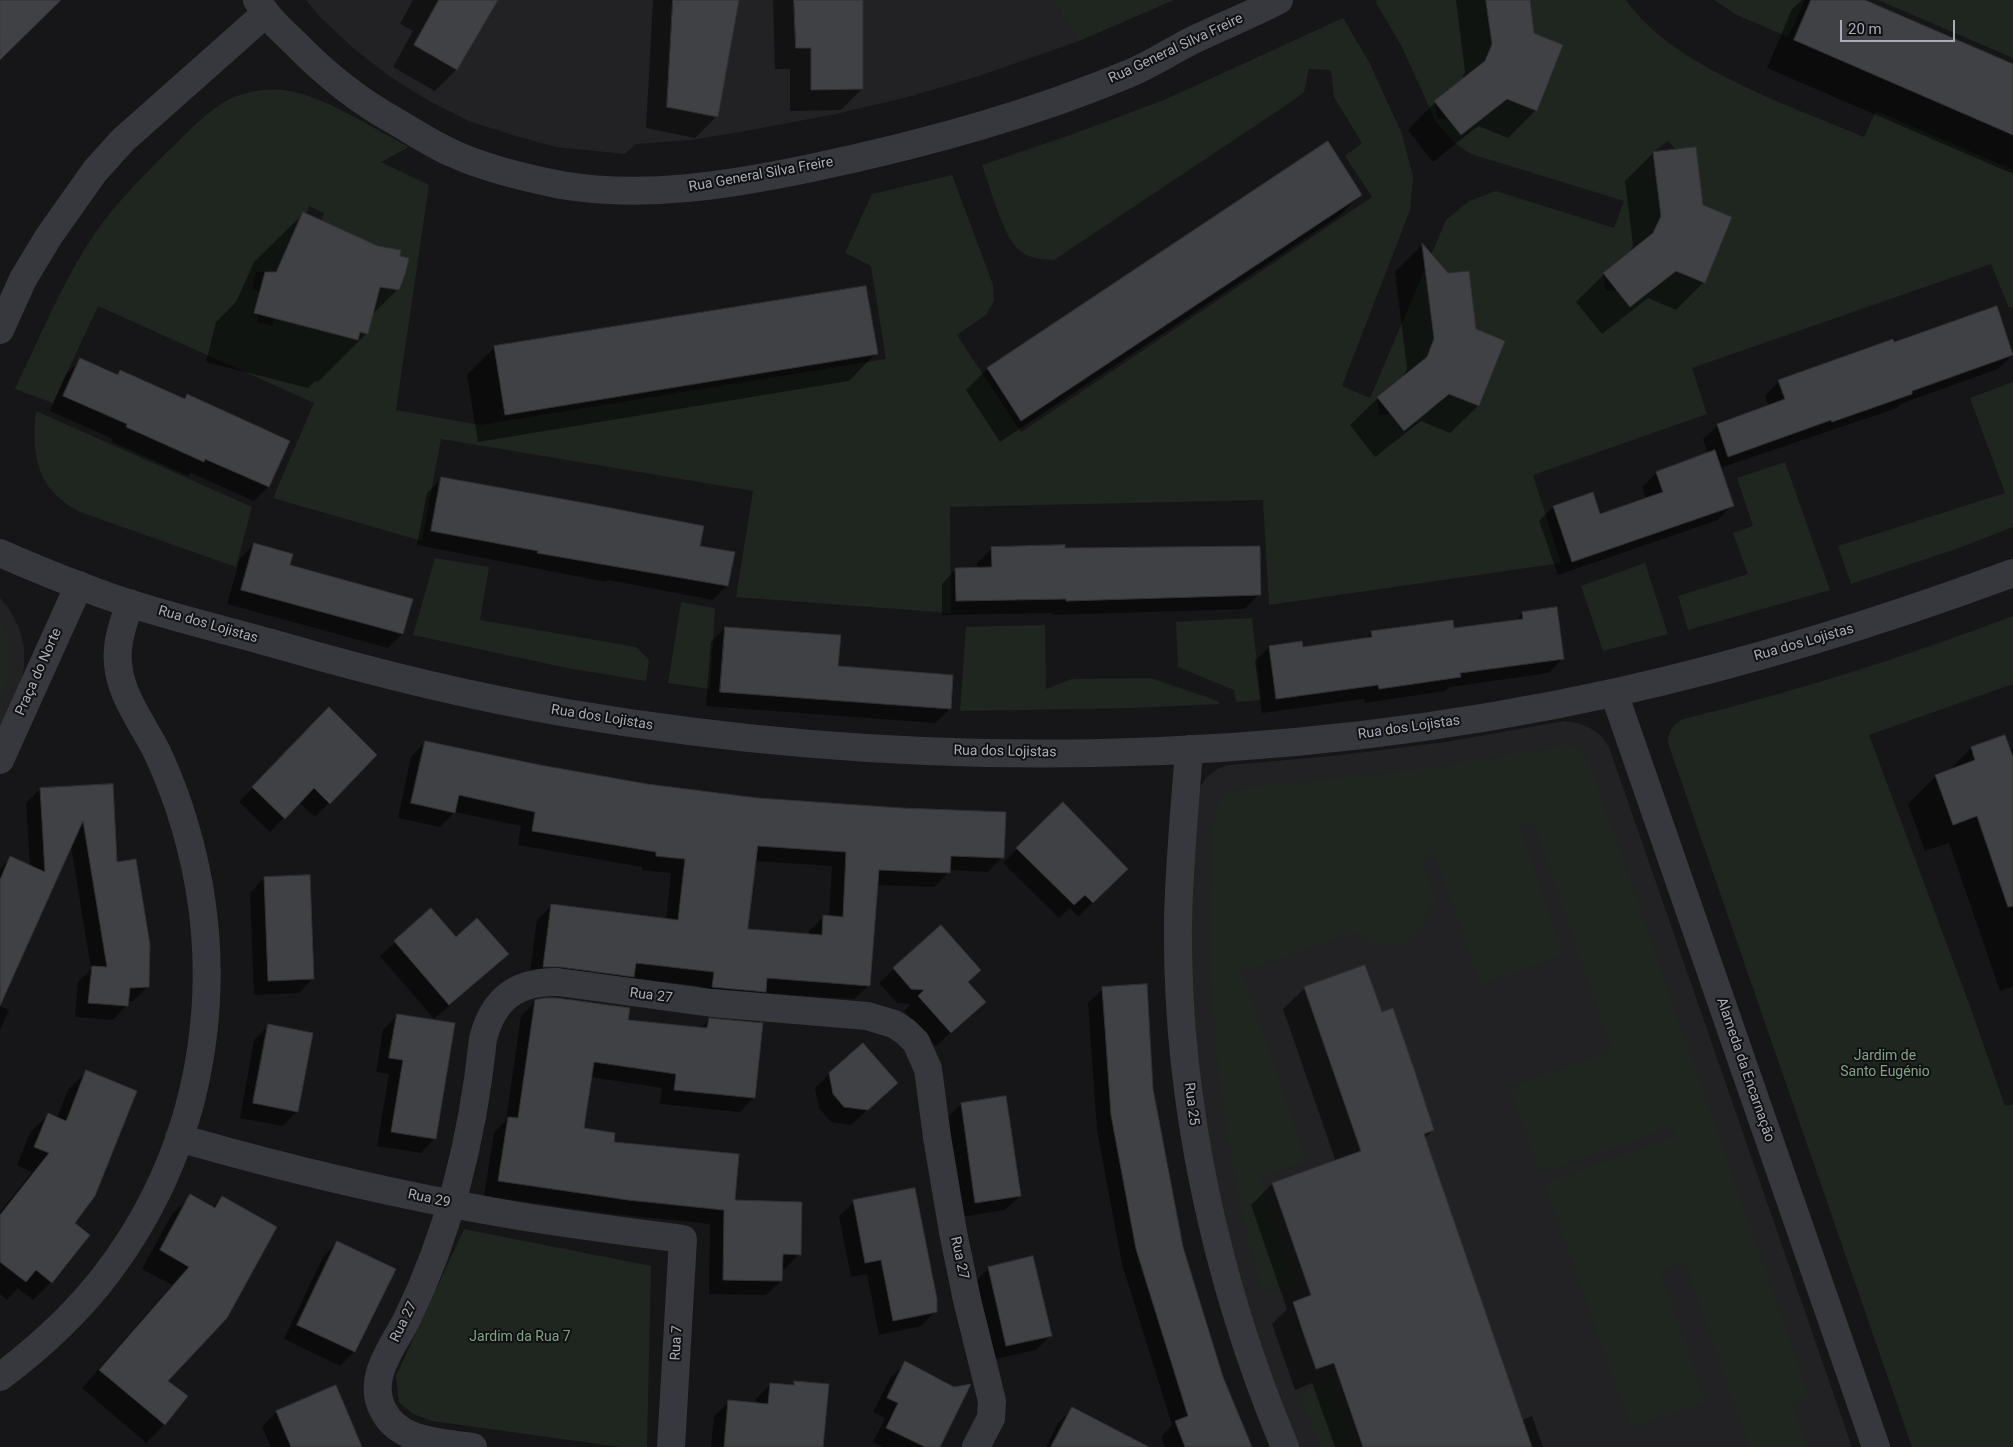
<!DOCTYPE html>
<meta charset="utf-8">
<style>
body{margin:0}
#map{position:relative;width:2013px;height:1447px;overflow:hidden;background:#161618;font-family:Roboto,sans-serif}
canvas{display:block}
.scale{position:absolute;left:1840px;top:20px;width:115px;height:22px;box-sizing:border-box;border:2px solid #a8adb8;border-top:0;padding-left:6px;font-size:15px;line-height:18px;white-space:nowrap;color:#a8adb8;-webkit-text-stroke:4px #111113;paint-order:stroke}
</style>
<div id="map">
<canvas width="2013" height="1447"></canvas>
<div class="scale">20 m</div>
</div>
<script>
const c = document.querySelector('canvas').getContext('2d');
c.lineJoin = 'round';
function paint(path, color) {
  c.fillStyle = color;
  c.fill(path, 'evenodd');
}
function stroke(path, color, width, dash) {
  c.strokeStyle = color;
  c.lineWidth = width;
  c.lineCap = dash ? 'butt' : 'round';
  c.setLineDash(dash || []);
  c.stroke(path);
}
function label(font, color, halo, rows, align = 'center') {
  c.font = font + ' Roboto,sans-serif';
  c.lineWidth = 4;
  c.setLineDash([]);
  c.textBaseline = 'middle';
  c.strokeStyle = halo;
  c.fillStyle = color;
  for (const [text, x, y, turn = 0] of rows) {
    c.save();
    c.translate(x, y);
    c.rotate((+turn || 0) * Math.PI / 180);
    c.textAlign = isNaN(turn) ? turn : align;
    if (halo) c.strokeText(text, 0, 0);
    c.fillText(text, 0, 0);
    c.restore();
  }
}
const built = new Path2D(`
 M 306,0 L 1052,0 L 1079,41 L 979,76 L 908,97 L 836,114 L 740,132 L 691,140 L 636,144 L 625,154 L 556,147 L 512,135 L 469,121 L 429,101 L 389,76 L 353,48 L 320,17 Z
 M 0,598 L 10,610 L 19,628 L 24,647 L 24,667 L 20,686 L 0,732 Z
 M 1564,721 L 1577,723 L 1590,728 L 1601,736 L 1609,747 L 1852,1447 L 1294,1447 L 1257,1351 L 1203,1130 L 1187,916 L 1197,791 L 1207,777 L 1217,769 L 1229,765 L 1333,756 L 1446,742 Z`);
const green = new Path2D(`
 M 1052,0 L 1174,0 L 1079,41 Z
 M 1377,0 L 1486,0 L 1494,37 L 1482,68 L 1435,101 L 1437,119 L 1448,119 L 1461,135 L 1507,99 L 1537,111 L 1563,46 L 1534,33 L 1530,0 L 1626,0 C 1672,67 1791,106 1864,137 L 1876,111 L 2013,170 L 2013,307 L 2009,308 L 1991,264 L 1692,368 L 1707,414 L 1533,475 L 1561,563 L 1269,605 L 1263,500 L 950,507 L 951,613 L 736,597 L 753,491 L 441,439 L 422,541 L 273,498 L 314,403 L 98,306 L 53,403 L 15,389 C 38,341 58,292 86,247 C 108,211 138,181 167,152 C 184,136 201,117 221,104 C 238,93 262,88 282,90 C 320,93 374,129 409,147 L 381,162 L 429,185 L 396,410 L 480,425 L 886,359 L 871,266 L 845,253 L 872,194 L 952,175 L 993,285 L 994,301 L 986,315 L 957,335 L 1021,432 L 1372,197 L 1345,156 L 1362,143 L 1334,97 L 1331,70 L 1309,69 L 1304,92 L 1294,100 L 1054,260 C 1043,259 1033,259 1023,253 C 1004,243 990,186 982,165 L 1073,134 L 1164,100 L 1343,18 L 1369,62 L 1402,134 L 1413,177 L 1410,210 L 1342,386 L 1370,398 L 1446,220 L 1469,201 L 1496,191 L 1614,228 L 1624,201 L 1471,154 L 1456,144 L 1436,122 L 1402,47 L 1375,1 ZM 1668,141 L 1675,149 L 1696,147 L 1703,205 L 1732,217 L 1705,282 L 1676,271 L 1617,290 L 1606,291 L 1603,273 L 1650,240 L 1664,209 L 1663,202 L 1659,203 L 1653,152 ZM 309,206 L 324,213 L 321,221 L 378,246 L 401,250 L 400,256 L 408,258 L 405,275 L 399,289 L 376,287 L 369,299 L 376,303 L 368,333 L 360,332 L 358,339 L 274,318 L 272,326 L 257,322 L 259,314 L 255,313 L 260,292 L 252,289 L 256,272 L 265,272 L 287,278 L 286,250 L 302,213 L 306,214 ZM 1441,265 L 1448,273 L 1469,271 L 1476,329 L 1505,341 L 1479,406 L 1449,394 L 1404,431 L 1390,414 L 1379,415 L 1377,397 L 1416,365 L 1424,364 L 1437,333 Z
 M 1714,0 L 1805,0 L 1788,37 L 1737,15 Z
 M 1878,0 L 2013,0 L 2013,58 Z
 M 2013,382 L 2013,527 L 1956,549 L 1851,584 L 1838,546 L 2005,493 L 1970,398 Z
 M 36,411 L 252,507 L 236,567 L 80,512 C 37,490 31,456 36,411 Z
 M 1785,462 L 1830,590 L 1688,630 L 1678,596 L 1748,574 L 1733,533 L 1753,526 L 1737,478 Z
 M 435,558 L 489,567 L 480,620 L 636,647 L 649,660 L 646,681 L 567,668 L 413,635 Z
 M 1645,563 L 1668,634 L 1603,651 L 1581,586 Z
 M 681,602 L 715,608 L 710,689 L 668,683 Z
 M 2013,616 L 2013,684 L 1869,735 L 1971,1009 L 2005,1106 L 2013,1104 L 2013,1447 L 1912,1447 L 1668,743 C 1668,731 1673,725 1683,719 C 1795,692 1905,657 2013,616 Z
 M 1252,618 L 1261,700 L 1236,702 L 1234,690 L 1178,667 L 1176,622 Z
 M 0,621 C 16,646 11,676 0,701 Z
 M 1045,625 L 1046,689 L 1072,679 L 1151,678 L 1218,701 L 1219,704 L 1133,708 L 960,711 L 966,627 Z
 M 1564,745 L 1578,747 L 1588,758 L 1810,1398 L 1793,1404 L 1808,1447 L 1749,1447 L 1685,1262 L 1661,1271 L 1706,1402 L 1631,1428 L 1544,1183 L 1676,1136 L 1672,1127 L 1540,1174 L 1510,1087 L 1612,1051 L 1533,821 L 1520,826 L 1564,955 L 1480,985 L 1435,855 L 1422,861 L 1437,904 L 1428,906 C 1426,946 1383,958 1356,932 L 1242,972 L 1307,1161 L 1260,1177 L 1297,1283 C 1285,1287 1271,1297 1261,1285 C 1248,1245 1240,1202 1232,1160 C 1214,1063 1206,964 1212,866 C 1213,841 1207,797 1235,789 L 1422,769 Z
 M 464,1229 L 651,1266 L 647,1447 L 620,1447 L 432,1421 L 413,1414 L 399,1402 L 396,1376 Z
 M 1331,1381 L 1354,1447 L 1321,1447 L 1302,1402 C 1302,1387 1319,1386 1331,1381 Z`);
const shadow = new Path2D(`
 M 413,0 L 496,0 L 456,70 L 435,91 L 393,67 L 413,31 L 400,24 Z
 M 653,0 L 737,0 L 717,116 L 695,138 L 646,128 Z
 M 773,0 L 862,0 L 862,89 L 841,110 L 790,111 L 790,69 L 775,69 Z
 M 1456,0 L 1529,0 L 1536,110 L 1508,138 L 1478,126 L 1433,162 L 1408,130 L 1435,102 L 1461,82 L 1465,72 Z
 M 1802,0 L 1862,0 L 2013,66 L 2013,174 L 1767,68 L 1792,9 Z
 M 1653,153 L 1704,282 L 1676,310 L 1648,298 L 1602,334 L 1576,302 L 1604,274 L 1630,254 L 1633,245 L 1625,181 Z
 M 1361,195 L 1339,216 L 1000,442 L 966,390 L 987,369 Z
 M 303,214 L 398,289 L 372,315 L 367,333 L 318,382 L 315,381 L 308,388 L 206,362 L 216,322 L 236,302 L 254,262 Z
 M 1422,245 L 1475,330 L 1504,342 L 1478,406 L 1450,433 L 1421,421 L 1375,457 L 1350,425 L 1378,398 L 1403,378 L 1407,368 L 1395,272 Z
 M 1893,343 L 2012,355 L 1998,369 L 1900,404 L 1897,408 L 1720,468 L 1732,505 L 1718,520 L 1558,575 L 1539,521 L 1553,507 L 1599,515 L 1646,499 L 1642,487 L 1656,473 L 1708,454 L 1703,439 L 1718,425 L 1769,407 L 1765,396 L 1779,381 Z
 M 495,347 L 876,353 L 849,381 L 478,442 L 467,375 Z
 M 80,360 L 117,376 L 121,372 L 183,400 L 188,395 L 268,487 L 254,501 L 191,473 L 188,476 L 112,442 L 113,439 L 50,411 L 66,374 Z
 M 442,478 L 699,547 L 727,585 L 713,600 L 608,580 L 606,582 L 417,545 L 427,493 Z
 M 254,544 L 288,566 L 411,599 L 402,634 L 388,648 L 227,604 L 240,559 Z
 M 992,548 L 1064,549 L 1259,594 L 1245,609 L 1052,615 L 1053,613 L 942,615 L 942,584 L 956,569 L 977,569 L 977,563 Z
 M 1523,613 L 1563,658 L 1549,673 L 1450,687 L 1445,691 L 1365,703 L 1364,699 L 1262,713 L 1255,661 L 1269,647 L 1302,648 L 1365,639 L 1372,632 L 1453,630 L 1515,621 Z
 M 725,628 L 837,667 L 950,709 L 935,723 L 706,706 L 711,642 Z
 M 329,709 L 329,803 L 315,817 L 299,802 L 270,832 L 239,802 Z
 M 2004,736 L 2009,750 L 2013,749 L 2013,986 L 2000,991 L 1949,843 L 1925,851 L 1908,804 L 1936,776 L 1948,772 L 1971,748 Z
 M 425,742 L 1002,857 L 988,872 L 949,870 L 948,873 L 934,887 L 877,885 L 869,985 L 854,999 L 763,993 L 750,1006 L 698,1001 L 700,986 L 631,978 L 618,990 L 529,981 L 537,920 L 551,906 L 666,920 L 671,873 L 642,870 L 642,867 L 518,845 L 521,826 L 455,812 L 440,827 L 398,818 L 411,757 ZM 755,861 L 832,866 L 829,917 L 824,916 L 809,931 L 809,935 L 746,930 Z
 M 111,785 L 116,864 L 148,986 L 133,1001 L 127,1001 L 127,1005 L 113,1020 L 75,1017 L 78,982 L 91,969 L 71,846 L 0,1003 L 0,869 L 11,858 L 30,867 L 26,803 L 40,789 Z
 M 1063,804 L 1126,869 L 1078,917 L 1070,908 L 1059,918 L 1003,863 Z
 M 264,878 L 313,978 L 299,993 L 254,995 L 250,893 Z
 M 431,910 L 456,939 L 507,954 L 434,1019 L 380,956 Z
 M 894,969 L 967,983 L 984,1002 L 936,1046 L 904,1011 L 911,1004 L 897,1003 L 879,983 Z
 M 1305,988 L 1381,1014 L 1433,1130 L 1424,1139 L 1522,1420 L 1532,1416 L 1543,1447 L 1335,1447 L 1312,1383 L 1295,1390 L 1272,1324 L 1287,1309 L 1251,1205 L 1272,1184 L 1336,1162 L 1283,1009 Z
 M 1103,989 L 1152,1089 L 1182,1247 L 1222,1377 L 1250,1447 L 1165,1447 L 1161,1437 L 1172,1425 L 1122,1264 L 1097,1130 L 1088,1003 Z
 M 536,1001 L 627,1022 L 700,1029 L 709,1020 L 754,1097 L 740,1112 L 660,1104 L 662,1088 L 591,1077 L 583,1129 L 734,1201 L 799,1254 L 785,1269 L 781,1269 L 781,1281 L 766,1295 L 709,1294 L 710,1224 L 613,1214 L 484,1196 L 494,1133 L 506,1120 L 521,1016 Z
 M 0,1006 L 9,1010 L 0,1030 Z
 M 397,1015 L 435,1138 L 421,1153 L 377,1146 L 389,1074 L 376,1072 L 383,1030 Z
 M 268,1026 L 297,1111 L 283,1126 L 240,1118 L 254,1040 Z
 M 86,1072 L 73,1223 L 51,1282 L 33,1300 L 18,1288 L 7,1300 L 0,1294 L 0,1212 L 32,1172 L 17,1165 L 30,1133 L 48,1115 L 57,1118 L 68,1090 Z
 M 829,1074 L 897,1083 L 851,1125 L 831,1122 L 819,1108 L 815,1088 Z
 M 961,1104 L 1020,1196 L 1005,1210 L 961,1217 L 947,1118 Z
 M 191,1196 L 212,1208 L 222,1198 L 166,1381 L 186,1397 L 164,1425 L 146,1443 L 82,1388 L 172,1285 L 142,1269 L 172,1214 Z
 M 854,1202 L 935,1312 L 921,1326 L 879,1335 L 867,1274 L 851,1277 L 839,1216 Z
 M 337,1242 L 354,1352 L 340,1366 L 284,1339 L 323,1257 Z
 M 989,1268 L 1051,1335 L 1036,1350 L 992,1360 L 974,1283 Z
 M 906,1363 L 954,1388 L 938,1447 L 882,1447 L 873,1442 L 885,1418 L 873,1412 L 891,1377 Z
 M 795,1382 L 822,1447 L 711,1447 L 714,1416 L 729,1402 L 756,1404 L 756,1399 L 771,1384 L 791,1386 Z
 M 335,1387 L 360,1447 L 271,1447 L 262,1427 L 276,1412 Z
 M 1072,1409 L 1119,1447 L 1046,1447 L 1058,1423 Z`);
const building = new Path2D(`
 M 0,0 L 61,0 L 0,60 Z
 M 439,0 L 498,0 L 457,70 L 414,45 Z
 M 673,0 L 739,0 L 718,117 L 667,107 Z
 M 794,0 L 863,0 L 863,89 L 811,90 L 811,48 L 796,48 Z
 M 1486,0 L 1530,0 L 1534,33 L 1563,45 L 1537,111 L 1507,99 L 1461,135 L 1434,101 L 1485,61 L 1492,44 Z
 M 1811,0 L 1865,0 L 2013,64 L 2013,135 L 1794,40 Z
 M 1328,141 L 1362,195 L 1021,421 L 987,368 Z
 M 1696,147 L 1703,205 L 1732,217 L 1705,283 L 1676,271 L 1630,307 L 1603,273 L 1653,233 L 1661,216 L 1653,152 Z
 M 303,212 L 378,246 L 401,250 L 400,256 L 409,258 L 405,275 L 399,290 L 380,287 L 368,334 L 360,332 L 358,340 L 254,313 L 265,272 L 276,272 Z
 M 1422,243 L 1448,273 L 1469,271 L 1476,329 L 1505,341 L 1479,406 L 1449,394 L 1404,431 L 1377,397 L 1427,357 L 1434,339 Z
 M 866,286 L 878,354 L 505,415 L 494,346 Z
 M 1997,306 L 2013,355 L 1912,391 L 1912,394 L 1832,422 L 1831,420 L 1728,457 L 1717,424 L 1785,399 L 1778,380 L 1893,339 L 1894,342 Z
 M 80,358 L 118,375 L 120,370 L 185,399 L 187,394 L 290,441 L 269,487 L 205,459 L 204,462 L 126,427 L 127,424 L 63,396 Z
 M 1715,450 L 1734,506 L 1572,562 L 1553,506 L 1593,492 L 1600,514 L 1663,492 L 1656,472 Z
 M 441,477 L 590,504 L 704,526 L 700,546 L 735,552 L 728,586 L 537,553 L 538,551 L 431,531 Z
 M 254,543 L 293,554 L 290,565 L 413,599 L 403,634 L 241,590 Z
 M 1065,545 L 1065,548 L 1260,546 L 1261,595 L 1066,601 L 1066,599 L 956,601 L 955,568 L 992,567 L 991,547 Z
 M 1557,607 L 1564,659 L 1460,673 L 1461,677 L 1379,689 L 1378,685 L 1276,699 L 1269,646 L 1302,641 L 1303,647 L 1372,637 L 1371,631 L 1453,620 L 1454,628 L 1523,619 L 1522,612 Z
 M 725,627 L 841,635 L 838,666 L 953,675 L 951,709 L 720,692 Z
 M 329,707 L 377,755 L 330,804 L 314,788 L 285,819 L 252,787 Z
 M 2005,735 L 2013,757 L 2013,906 L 2008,907 L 1977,816 L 1953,825 L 1935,775 L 1975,760 L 1971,747 Z
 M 425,741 L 540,765 L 647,784 L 710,792 L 758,798 L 901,808 L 1006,812 L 1004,858 L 951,856 L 950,873 L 879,870 L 870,986 L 767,978 L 766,992 L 712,987 L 714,972 L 636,963 L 634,977 L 560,967 L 543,967 L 551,904 L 678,920 L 685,859 L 656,856 L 656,852 L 532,831 L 535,812 L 459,795 L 455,813 L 411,803 ZM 758,846 L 846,852 L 843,917 L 823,915 L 822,935 L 748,929 Z
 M 113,784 L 117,862 L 136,859 L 150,945 L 149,987 L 130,988 L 128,1006 L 88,1003 L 92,966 L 107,967 L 83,821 L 0,1006 L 0,880 L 10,856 L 45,872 L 40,788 Z
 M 1063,802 L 1128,869 L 1093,903 L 1085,895 L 1074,905 L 1016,848 Z
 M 310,875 L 314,979 L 268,981 L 264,877 Z
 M 431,908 L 456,937 L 477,918 L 509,954 L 449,1005 L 394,941 Z
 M 941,925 L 981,970 L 968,982 L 986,1002 L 951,1033 L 918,996 L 924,990 L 911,989 L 893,968 Z
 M 1365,965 L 1382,1012 L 1393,1008 L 1414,1069 L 1434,1130 L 1424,1134 L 1532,1447 L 1363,1447 L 1334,1363 L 1316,1369 L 1304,1335 L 1293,1302 L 1311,1295 L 1272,1183 L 1361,1151 L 1304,987 Z
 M 1147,984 L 1153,1089 L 1183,1247 L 1223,1377 L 1252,1447 L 1185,1447 L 1175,1421 L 1188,1416 L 1136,1249 L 1111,1115 L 1105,1028 L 1102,987 Z
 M 545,998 L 557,998 L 630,1008 L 628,1020 L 707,1028 L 709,1018 L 763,1023 L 755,1098 L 674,1090 L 676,1074 L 594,1062 L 584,1128 L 615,1133 L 614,1142 L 739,1154 L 735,1200 L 802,1202 L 801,1255 L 783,1254 L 782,1281 L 723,1280 L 724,1210 L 628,1200 L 498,1181 L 508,1117 L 518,1118 L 535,1000 Z
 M 397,1014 L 455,1023 L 436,1139 L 391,1132 L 403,1060 L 389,1058 Z
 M 268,1024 L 313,1033 L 298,1112 L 253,1103 Z
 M 863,1043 L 898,1083 L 868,1110 L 844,1107 L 833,1094 L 829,1073 Z
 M 86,1070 L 137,1091 L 95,1196 L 75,1223 L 90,1235 L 52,1283 L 36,1270 L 26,1282 L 0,1262 L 0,1215 L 49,1153 L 34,1147 L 48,1113 L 66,1121 Z
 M 1006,1096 L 1021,1196 L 975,1203 L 961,1103 Z
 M 915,1188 L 937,1299 L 937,1312 L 893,1321 L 881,1260 L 865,1263 L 853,1200 Z
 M 190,1194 L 215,1208 L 222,1196 L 277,1227 L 227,1318 L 168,1381 L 188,1396 L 165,1425 L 99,1370 L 189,1267 L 160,1250 Z
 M 337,1241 L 396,1269 L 355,1352 L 297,1325 Z
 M 1033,1256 L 1052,1336 L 1006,1346 L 988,1267 Z
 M 905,1361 L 954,1387 L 971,1384 L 940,1447 L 925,1447 L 886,1428 L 898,1403 L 887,1398 Z
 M 794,1381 L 829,1384 L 823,1447 L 724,1447 L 728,1400 L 768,1404 L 770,1383 L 794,1385 Z
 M 336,1385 L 362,1447 L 291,1447 L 276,1411 Z
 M 1072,1407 L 1149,1447 L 1051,1447 Z`);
const minor = new Path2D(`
 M 257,0 C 267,17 280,29 294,42 C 324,73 357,100 395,121 C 414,132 433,145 454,154 C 487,169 526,178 561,185 C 644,199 730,185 811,168 C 916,146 1030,115 1128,74 C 1151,65 1171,51 1193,40 C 1222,26 1251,15 1279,0
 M 0,330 L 23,279 L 49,236 L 95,171 L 123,140 L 265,14
 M 0,553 C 41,571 83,588 125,602 C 175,618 225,630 275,644 C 371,672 468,696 567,713 C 914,772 1273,768 1617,692 C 1752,662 1883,621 2013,573
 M 1614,693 L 1876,1447
 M 1189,749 C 1185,807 1179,864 1178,922 C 1176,1100 1216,1283 1285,1447
 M 0,760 L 79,585
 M 179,1138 C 287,1169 397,1195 507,1214 C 565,1224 624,1231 683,1239 L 671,1447
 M 0,1377 C 40,1347 78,1312 108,1272 C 210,1136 232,963 178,804 C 172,787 165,769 157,752 C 141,720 114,688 118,649 C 119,633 125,618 130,603
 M 473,1447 C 442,1442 399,1443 383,1410 C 366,1378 393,1347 407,1319 C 450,1231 473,1136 483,1039 C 493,999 516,981 558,982 L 712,1003 L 867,1016 L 894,1024 L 906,1032 L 916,1042 L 928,1069 L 937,1137 L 953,1232 L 967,1300 L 992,1401 L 991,1418 L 976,1447`);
const streetNames = [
 ["Rua General Silva Freire",1176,49,-25],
 ["Rua General Silva Freire",761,175,-10],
 ["Rua dos Lojistas",208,625,16],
 ["Rua dos Lojistas",1804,643,-16],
 ["Praça do Norte",39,672,-66],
 ["Rua dos Lojistas",602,718,9],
 ["Rua dos Lojistas",1409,728,-8],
 ["Rua dos Lojistas",1005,752,1],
 ["Rua 27",651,996,7],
 ["Alameda da Encarnação",1745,1070,71],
 ["Rua 25",1191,1104,83],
 ["Rua 29",429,1199,12],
 ["Rua 27",959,1258,78],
 ["Rua 27",404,1322,-64],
 ["Rua 7",677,1343,-87]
];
const parkNames = [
 ["Jardim de",1885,1056],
 ["Santo Eugénio",1885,1072],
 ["Jardim da Rua 7",520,1337]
];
paint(built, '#222225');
paint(green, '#1e261f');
paint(shadow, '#0007');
paint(building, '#404145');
stroke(building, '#303034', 1);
stroke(minor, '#37383d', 28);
label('14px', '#a8adb8', '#111113', streetNames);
label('14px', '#7fa381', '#111113', parkNames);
</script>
